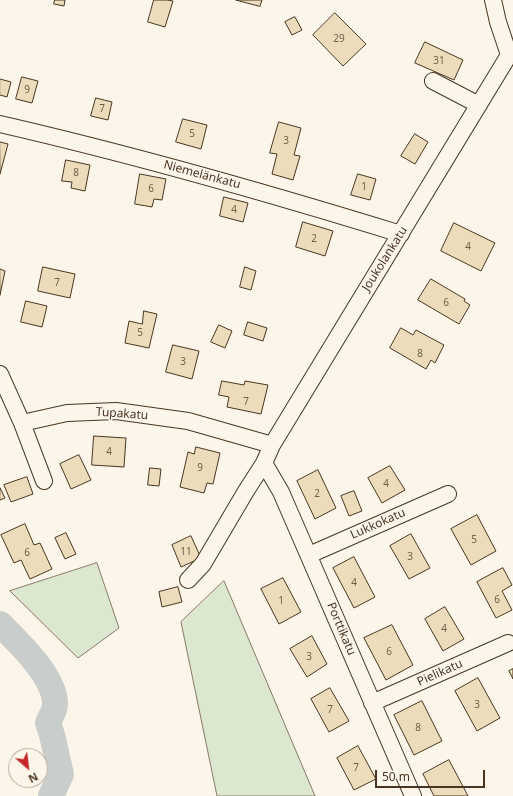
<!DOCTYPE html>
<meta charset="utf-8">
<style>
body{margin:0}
#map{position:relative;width:513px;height:796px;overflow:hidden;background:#fbf6e9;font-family:"Noto Sans",sans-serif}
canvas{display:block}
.north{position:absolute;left:8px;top:748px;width:40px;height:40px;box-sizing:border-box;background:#fbf6e9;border:1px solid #b4a999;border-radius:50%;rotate:152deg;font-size:11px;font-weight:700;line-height:16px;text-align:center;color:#4a3520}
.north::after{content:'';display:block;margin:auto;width:14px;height:18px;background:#c62828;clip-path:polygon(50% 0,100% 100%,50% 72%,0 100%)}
.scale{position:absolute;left:375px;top:770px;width:110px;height:18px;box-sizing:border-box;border:2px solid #4a3520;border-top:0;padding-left:5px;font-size:12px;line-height:14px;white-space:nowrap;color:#4a3520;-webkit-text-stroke:3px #fbf6e9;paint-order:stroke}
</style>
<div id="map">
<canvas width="513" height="796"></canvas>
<div class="north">N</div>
<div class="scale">50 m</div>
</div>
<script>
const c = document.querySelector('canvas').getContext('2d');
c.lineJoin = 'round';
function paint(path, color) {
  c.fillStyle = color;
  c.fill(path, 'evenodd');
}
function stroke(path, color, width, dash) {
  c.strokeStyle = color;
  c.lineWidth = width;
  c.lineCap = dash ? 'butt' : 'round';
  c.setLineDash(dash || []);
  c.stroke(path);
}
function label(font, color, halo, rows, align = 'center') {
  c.font = font + ' "Noto Sans",sans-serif';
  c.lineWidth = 3;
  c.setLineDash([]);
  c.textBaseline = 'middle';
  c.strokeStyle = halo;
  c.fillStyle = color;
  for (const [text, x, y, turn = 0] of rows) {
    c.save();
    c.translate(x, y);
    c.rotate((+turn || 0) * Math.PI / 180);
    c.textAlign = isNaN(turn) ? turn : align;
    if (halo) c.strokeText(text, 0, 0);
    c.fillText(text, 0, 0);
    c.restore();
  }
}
const green = new Path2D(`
 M 97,563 L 119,628 L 78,658 L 10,591 Z
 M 224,581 L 315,796 L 217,796 L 181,622 Z`);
const river = new Path2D(`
 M 0,624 C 18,642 56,677 55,705 C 55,710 50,718 48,723 L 52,735 L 61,774 L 51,796`);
const building = new Path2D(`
 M 55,0 L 65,0 L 64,6 L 54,4 Z
 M 154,0 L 167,0 L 173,1 L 165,27 L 148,22 Z
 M 236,0 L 262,0 L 260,6 Z
 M 335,13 L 366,44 L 343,66 L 313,35 Z
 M 295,17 L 302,30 L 292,35 L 285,22 Z
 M 425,42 L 463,60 L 454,80 L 415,63 Z
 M 22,77 L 38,81 L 32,103 L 16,99 Z
 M 0,79 L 11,82 L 7,97 L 0,95 Z
 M 96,98 L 112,102 L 108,120 L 91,116 Z
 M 183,119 L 207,125 L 201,149 L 176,142 Z
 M 279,122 L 301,128 L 294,155 L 300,156 L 293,180 L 272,174 L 277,154 L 270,153 Z
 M 415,134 L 428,142 L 415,164 L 401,156 Z
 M 0,142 L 8,144 L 0,174 Z
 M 66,160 L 90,165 L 85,191 L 71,188 L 72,182 L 62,181 Z
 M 140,174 L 166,179 L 162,200 L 154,199 L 152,207 L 135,204 Z
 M 358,174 L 376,179 L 370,200 L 351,195 Z
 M 224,197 L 248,203 L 243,222 L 220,216 Z
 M 303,222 L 333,231 L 325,256 L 296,247 Z
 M 454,223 L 495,243 L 481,271 L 441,251 Z
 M 43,267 L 75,274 L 70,298 L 38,291 Z
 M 245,267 L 256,271 L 251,290 L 240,287 Z
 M 0,269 L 5,271 L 0,295 Z
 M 431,279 L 465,299 L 464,301 L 470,305 L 459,324 L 418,300 Z
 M 26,301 L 47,306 L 42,327 L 21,322 Z
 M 144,311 L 157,314 L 149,348 L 125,343 L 129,321 L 142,324 Z
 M 248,322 L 267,328 L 263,341 L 244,335 Z
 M 219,325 L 232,331 L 225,348 L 211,342 Z
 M 401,328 L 413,335 L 416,330 L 444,345 L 435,363 L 431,360 L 426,369 L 390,348 Z
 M 173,345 L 199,351 L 192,379 L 166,372 Z
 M 222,381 L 244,385 L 245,381 L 268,385 L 261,414 L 227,407 L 229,397 L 219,395 Z
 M 94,436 L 126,438 L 124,467 L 92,465 Z
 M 196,447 L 220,453 L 213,484 L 207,483 L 204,493 L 180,487 L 188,452 L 194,454 Z
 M 79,455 L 91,480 L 71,489 L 60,464 Z
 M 390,466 L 405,490 L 382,503 L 368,478 Z
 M 150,468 L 161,469 L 159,486 L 148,485 Z
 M 318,470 L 336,508 L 315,519 L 297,481 Z
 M 27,477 L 33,494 L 11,502 L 4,485 Z
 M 0,488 L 5,498 L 0,500 Z
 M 354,491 L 362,511 L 349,516 L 341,496 Z
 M 477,515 L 496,551 L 471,565 L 451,529 Z
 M 25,524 L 34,545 L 40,543 L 52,569 L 30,579 L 21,560 L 14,563 L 1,535 Z
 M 66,533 L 76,554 L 65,559 L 55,538 Z
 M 411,534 L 430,568 L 409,579 L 390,546 Z
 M 191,536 L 201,558 L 181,567 L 172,545 Z
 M 354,557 L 375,597 L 354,608 L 333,568 Z
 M 503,568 L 512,585 L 502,591 L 512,610 L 496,618 L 477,582 Z
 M 283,578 L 301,612 L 279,624 L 261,589 Z
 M 178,587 L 182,602 L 162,607 L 159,592 Z
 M 445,607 L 464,639 L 443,651 L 425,619 Z
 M 392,625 L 413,665 L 386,680 L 364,638 Z
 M 312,636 L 327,664 L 307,677 L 290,649 Z
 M 513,669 L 513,679 L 509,671 Z
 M 478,678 L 500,718 L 477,731 L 455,691 Z
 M 330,688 L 349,721 L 329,732 L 311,699 Z
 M 422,701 L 442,741 L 414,755 L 394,715 Z
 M 358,746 L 376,779 L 354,790 L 337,758 Z
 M 449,760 L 468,796 L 434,796 L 423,774 Z`);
const minor = new Path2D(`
 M 493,0 L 498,22 L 509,55
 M 433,81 L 479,105
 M 0,124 C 135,155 268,193 401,234
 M 0,374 L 22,423 L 67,413 L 116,411 L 188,421 L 272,445
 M 22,423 L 44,481
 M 264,463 L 281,492 L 413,796
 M 309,555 L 448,494
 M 188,580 L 203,564 L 246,491 L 264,463 L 272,445 L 509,55
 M 372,703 L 508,643`);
const numberNames = [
 ["29",339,39],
 ["31",439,61],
 ["9",27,90],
 ["7",102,109],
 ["5",192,134],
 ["3",286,141],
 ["8",76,173],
 ["1",364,187],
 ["6",151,189],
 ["4",234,210],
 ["2",314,239],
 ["4",468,247],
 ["7",57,283],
 ["6",446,303],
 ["5",140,333],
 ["8",420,354],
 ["3",183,362],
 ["7",246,402],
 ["4",109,452],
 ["9",200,468],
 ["4",386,484],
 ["2",317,494],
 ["5",474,540],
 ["11",186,552],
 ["6",27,553],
 ["3",410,557],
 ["4",354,583],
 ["6",497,600],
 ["1",281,601],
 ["4",444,629],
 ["6",389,652],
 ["3",309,657],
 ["3",477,705],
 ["7",330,710],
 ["8",418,728],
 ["7",356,768]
];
const streetNames = [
 ["Niemelänkatu",202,175,15],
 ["Joukolankatu",385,259,-58],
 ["Tupakatu",122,414,4],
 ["Lukkokatu",378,524,-24],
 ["Porttikatu",341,629,67],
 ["Pielikatu",440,673,-24]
];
paint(green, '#dce7d0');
stroke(green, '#887966', 1);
stroke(river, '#c9cecd', 26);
paint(building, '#ecdcbc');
stroke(building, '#4a3520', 1);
stroke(minor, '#4a3520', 18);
stroke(minor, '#fbf6e9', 16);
label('10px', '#725f47', null, numberNames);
label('12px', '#4a3520', '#fbf6e9', streetNames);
</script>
